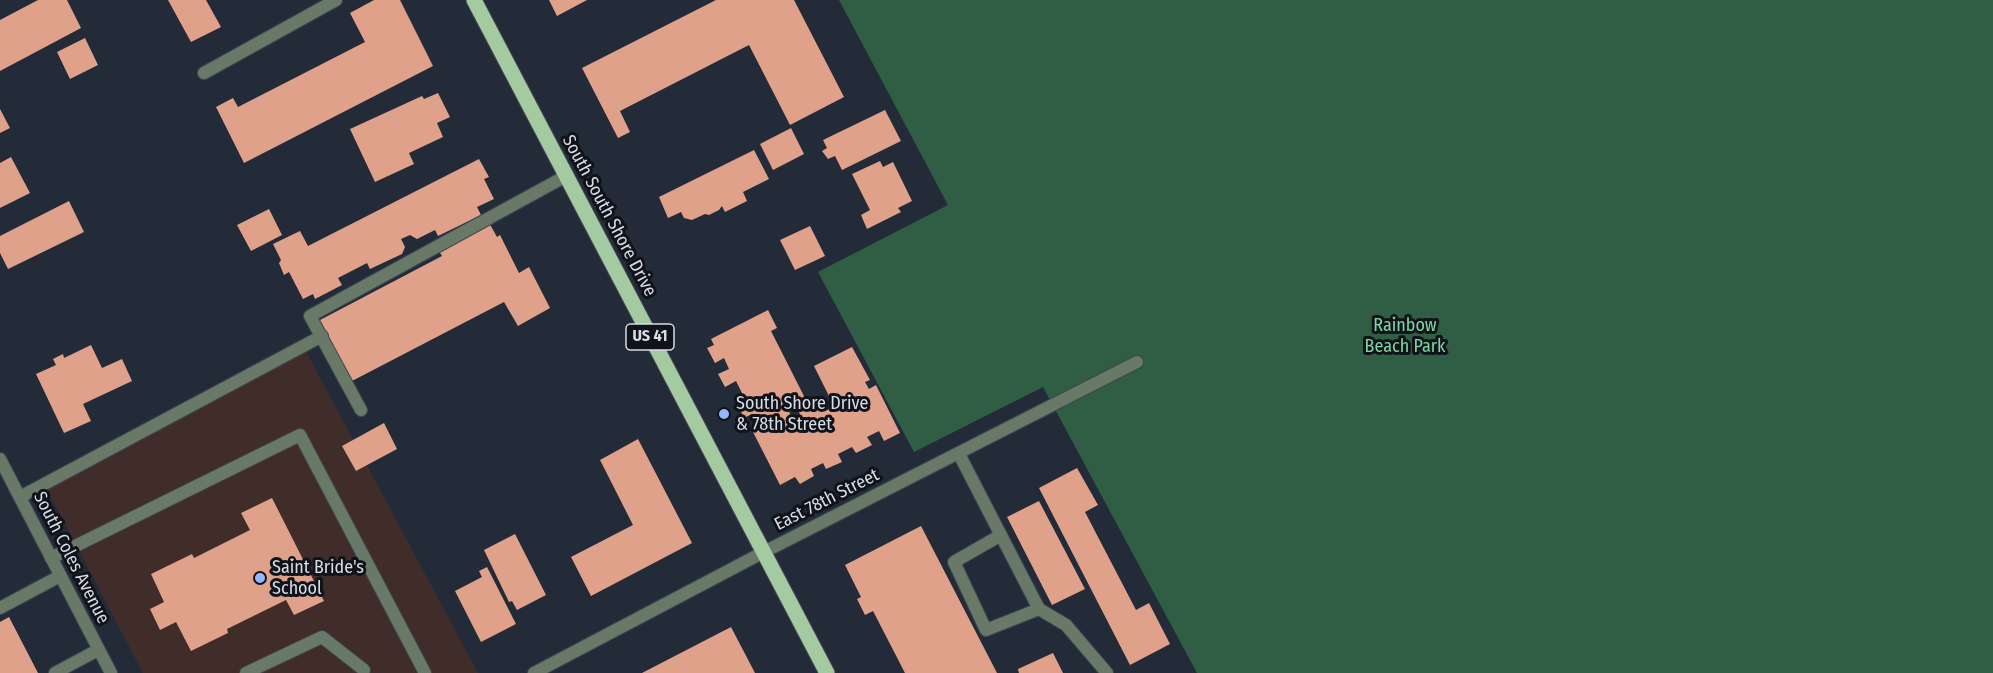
<!DOCTYPE html>
<style>
body{margin:0}
canvas{display:block;background:#242b38}
</style>
<canvas width="1993" height="673"></canvas>
<script>
const c = document.querySelector('canvas').getContext('2d');
c.lineJoin = 'round';
function paint(path, color) {
  c.fillStyle = color;
  c.fill(path, 'evenodd');
}
function stroke(path, color, width, dash) {
  c.strokeStyle = color;
  c.lineWidth = width;
  c.lineCap = dash ? 'butt' : 'round';
  c.setLineDash(dash || []);
  c.stroke(path);
}
function label(font, color, halo, rows, align = 'center') {
  c.font = font + ' "Fira Sans Condensed",sans-serif';
  c.lineWidth = 6;
  c.setLineDash([]);
  c.textBaseline = 'middle';
  c.strokeStyle = halo;
  c.fillStyle = color;
  for (const [text, x, y, turn = 0] of rows) {
    c.save();
    c.translate(x, y);
    c.rotate((+turn || 0) * Math.PI / 180);
    c.textAlign = isNaN(turn) ? turn : align;
    if (halo) c.strokeText(text, 0, 0);
    c.fillText(text, 0, 0);
    c.restore();
  }
}
const education = new Path2D(`
 M 303,346 L 478,673 L 143,673 L 44,484 Z`);
const green = new Path2D(`
 M 839,0 L 1993,0 L 1993,673 L 1197,673 L 1043,387 L 914,452 L 818,272 L 948,205 Z`);
const building = new Path2D(`
 M 38,0 L 67,0 L 81,28 L 0,71 L 0,20 Z
 M 168,0 L 206,0 L 221,27 L 191,42 Z
 M 374,0 L 400,0 L 433,66 L 244,163 L 216,107 L 233,98 L 238,107 L 365,42 L 350,13 Z
 M 549,0 L 587,0 L 557,16 Z
 M 716,0 L 794,0 L 844,97 L 790,125 L 749,45 L 620,111 L 630,132 L 618,138 L 582,68 Z
 M 85,38 L 98,65 L 70,79 L 57,52 Z
 M 438,93 L 450,117 L 437,123 L 443,137 L 409,153 L 414,164 L 375,182 L 350,129 L 422,96 L 424,99 Z
 M 0,109 L 10,128 L 0,133 Z
 M 885,110 L 901,141 L 842,170 L 835,156 L 828,159 L 822,151 L 827,148 L 823,140 Z
 M 791,128 L 804,154 L 773,170 L 760,144 Z
 M 754,150 L 769,179 L 743,192 L 747,201 L 725,212 L 722,206 L 719,210 L 709,215 L 705,214 L 692,220 L 684,218 L 681,212 L 668,218 L 659,197 Z
 M 11,157 L 30,193 L 0,208 L 0,163 Z
 M 479,159 L 489,177 L 484,179 L 494,199 L 477,207 L 481,215 L 438,236 L 435,230 L 417,239 L 410,235 L 401,239 L 405,247 L 402,254 L 370,269 L 367,263 L 338,278 L 342,285 L 315,299 L 313,294 L 303,299 L 289,272 L 284,275 L 279,263 L 281,260 L 273,244 L 300,231 L 308,246 Z
 M 880,161 L 883,167 L 893,162 L 912,201 L 898,208 L 901,212 L 867,229 L 861,215 L 870,210 L 852,174 Z
 M 69,201 L 84,232 L 8,269 L 0,253 L 0,236 Z
 M 269,209 L 282,235 L 251,251 L 237,225 Z
 M 487,219 L 497,237 L 500,235 L 519,273 L 529,267 L 550,308 L 518,326 L 504,302 L 352,381 L 320,320 L 442,256 L 436,246 Z
 M 810,226 L 825,256 L 795,270 L 780,240 Z
 M 768,310 L 777,328 L 771,331 L 808,404 L 789,412 L 794,421 L 801,417 L 799,412 L 820,402 L 825,411 L 838,405 L 833,397 L 830,398 L 814,366 L 852,347 L 870,380 L 865,382 L 869,389 L 876,385 L 900,433 L 884,441 L 879,431 L 867,437 L 872,445 L 856,453 L 852,447 L 838,454 L 842,462 L 826,469 L 823,463 L 811,469 L 814,476 L 800,484 L 795,477 L 780,485 L 753,432 L 759,428 L 759,426 L 752,414 L 744,418 L 737,403 L 745,399 L 736,381 L 725,387 L 718,374 L 729,369 L 724,358 L 715,363 L 707,348 L 714,345 L 711,339 Z
 M 91,345 L 102,368 L 122,359 L 132,381 L 83,404 L 91,421 L 64,433 L 36,374 L 56,365 L 53,359 L 63,354 L 64,358 Z
 M 384,423 L 397,449 L 356,471 L 342,446 Z
 M 638,439 L 692,543 L 591,596 L 571,557 L 633,525 L 600,460 Z
 M 1077,468 L 1098,505 L 1085,512 L 1136,610 L 1149,603 L 1170,644 L 1130,665 L 1039,488 Z
 M 272,498 L 324,601 L 294,615 L 286,600 L 227,629 L 228,633 L 191,651 L 176,622 L 160,630 L 150,609 L 164,602 L 151,574 L 192,554 L 194,558 L 250,530 L 241,513 Z
 M 1039,501 L 1085,589 L 1052,605 L 1007,517 Z
 M 921,526 L 997,673 L 905,673 L 873,611 L 865,615 L 857,599 L 861,597 L 845,565 Z
 M 515,534 L 546,595 L 517,610 L 512,601 L 509,602 L 484,550 Z
 M 487,567 L 516,624 L 481,642 L 455,591 L 482,577 L 479,571 Z
 M 9,617 L 38,673 L 0,673 L 0,622 Z
 M 731,627 L 755,673 L 642,673 L 671,658 Z
 M 1053,653 L 1063,673 L 1019,673 L 1018,669 Z`);
const lane = new Path2D(`
 M 204,73 L 336,0
 M 361,410 L 310,316 L 566,176
 M 959,454 L 1039,609 L 986,630 L 954,562 L 1001,535
 M 20,497 L 322,336
 M 51,558 L 300,435 L 425,673
 M 0,608 L 60,576
 M 1039,609 L 1066,625 L 1107,673
 M 55,673 L 98,650
 M 246,673 L 322,637 L 364,670`);
const street = new Path2D(`
 M 0,459 L 111,673
 M 534,673 L 762,553 L 1137,362`);
const primary = new Path2D(`
 M 474,0 L 827,673`);
const markers = [
 [724,414,6,"#94b7fd"],
 [260,578,6,"#94b7fd"]
];
const shields = [
 [650,337,48]
];
const shieldNames = [
 ["US 41",650,337]
];
const streetNames = [
 ["South South Shore Drive",609,216,62],
 ["East 78th Street",827,500,-27],
 ["South Coles Avenue",71,558,63]
];
const parkNames = [
 ["Rainbow",1405,326],
 ["Beach Park",1405,347]
];
const poiNames = [
 ["South Shore Drive",736,404],
 ["& 78th Street",736,425],
 ["Saint Bride's",272,568],
 ["School",272,589]
];
paint(education, '#402d2a');
paint(green, '#2f5e44');
paint(building, '#dfa18a');
stroke(lane, '#414754', 14);
stroke(street, '#414754', 14);
stroke(primary, '#414754', 17);
stroke(lane, '#687a67', 12);
stroke(street, '#687a67', 12);
stroke(primary, '#a4caa2', 15);
for (const [x, y, r, color] of markers) {
  const dot = new Path2D();
  dot.arc(x, y, r, 0, 2 * Math.PI);
  c.fillStyle = color;
  c.fill(dot);
  stroke(dot, '#101319', 2);
}
for (const [x, y, w] of shields) {
  const box = new Path2D();
  box.roundRect(x - w / 2, y - 13, w, 26, 4.5);
  c.fillStyle = '#101319';
  c.fill(box);
  stroke(box, '#d7dce5', 1.5);
}
label('bold 16px', '#d7dce5', null, shieldNames);
label('18px', '#d7dce5', '#101319', streetNames);
label('18px', '#7fd5a3', '#101319', parkNames);
label('18px', '#d7dce5', '#101319', poiNames, 'left');
</script>
